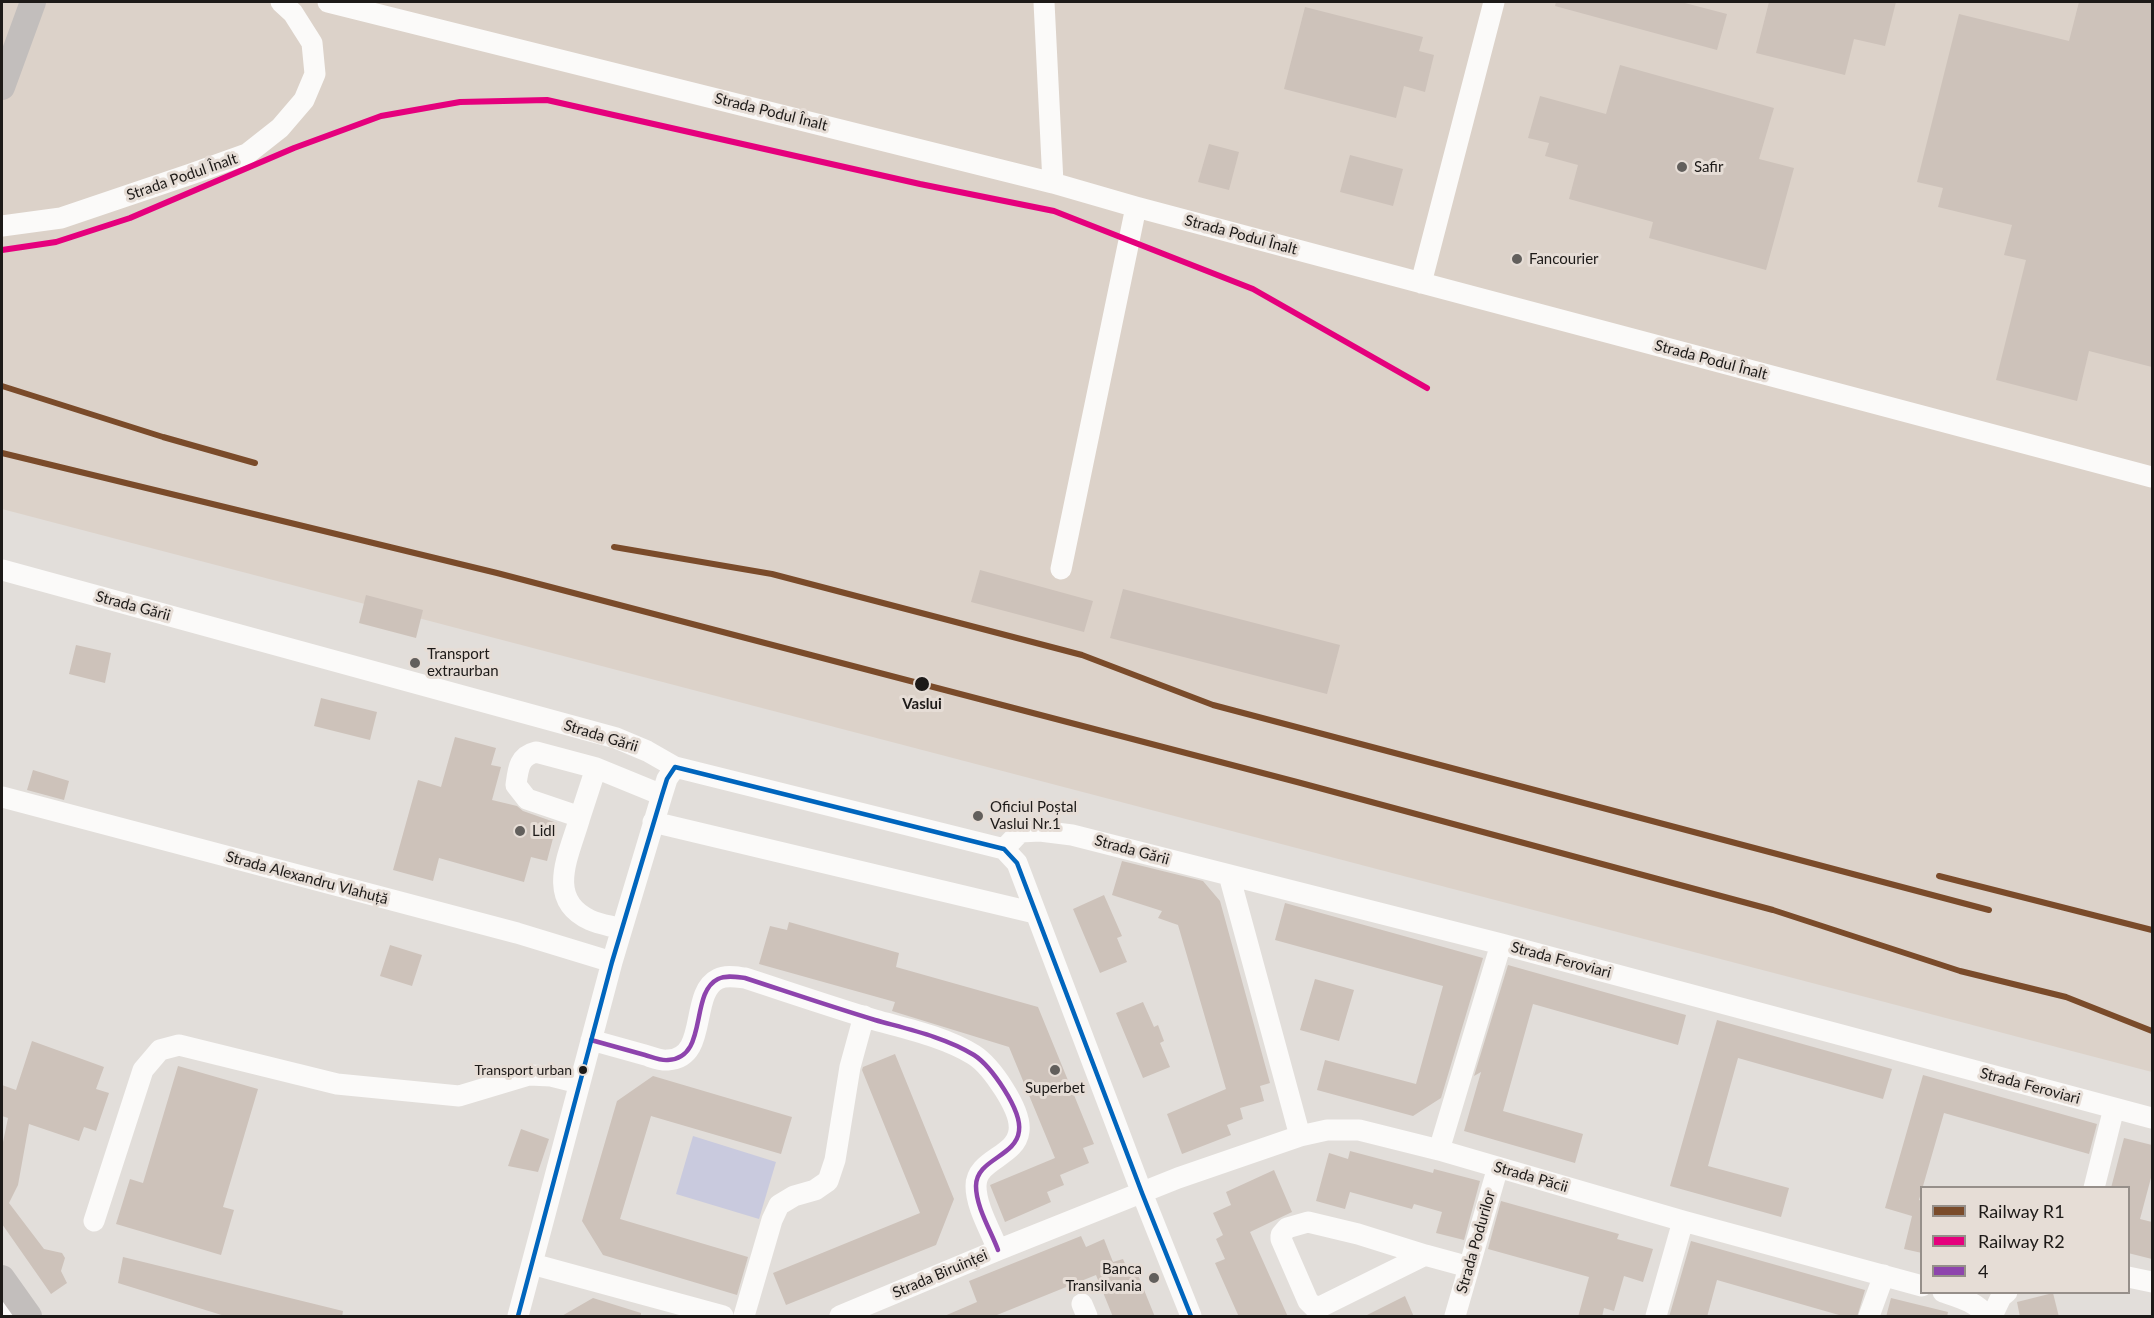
<!DOCTYPE html>
<meta charset="utf-8">
<style>
body{margin:0}
#map{position:relative;width:2154px;height:1318px;overflow:hidden;background:#e2deda;font-family:Lato,sans-serif}
canvas{display:block}
.frame{position:absolute;inset:0;border:3px solid #1d1a18;pointer-events:none}
.legend{position:absolute;left:1920px;top:1186px;width:210px;height:108px;box-sizing:border-box;background:#e6ddd6;border:2px solid #968f8a;margin:0;padding:8px 10px;list-style:none;font-size:18px;color:#1d1a18}
.legend li{display:flex;align-items:center;gap:12px;height:30px}
.legend b{width:30px;border:2px solid #968f8a}
</style>
<div id="map">
<canvas width="2154" height="1318"></canvas>
<div class="frame"></div>
<ul class="legend">
<li><b style="height:8px;background:#7a4b2a"></b>Railway R1</li>
<li><b style="height:8px;background:#e5007d"></b>Railway R2</li>
<li><b style="height:8px;background:#8e44ad"></b>4</li>
</ul>
</div>
<script>
const c = document.querySelector('canvas').getContext('2d');
c.lineJoin = 'round';
function paint(path, color) {
  c.fillStyle = color;
  c.fill(path, 'evenodd');
}
function stroke(path, color, width, dash) {
  c.strokeStyle = color;
  c.lineWidth = width;
  c.lineCap = dash ? 'butt' : 'round';
  c.setLineDash(dash || []);
  c.stroke(path);
}
function label(font, color, halo, rows, align = 'center') {
  c.font = font + ' Lato,sans-serif';
  c.lineWidth = 6;
  c.setLineDash([]);
  c.textBaseline = 'middle';
  c.strokeStyle = halo;
  c.fillStyle = color;
  for (const [text, x, y, turn = 0] of rows) {
    c.save();
    c.translate(x, y);
    c.rotate((+turn || 0) * Math.PI / 180);
    c.textAlign = isNaN(turn) ? turn : align;
    if (halo) c.strokeText(text, 0, 0);
    c.fillText(text, 0, 0);
    c.restore();
  }
}
const built = new Path2D(`
 M 2,2 L 2152,2 L 2152,1072 L 2,509 Z`);
const green = new Path2D(`
 M 693,1136 L 776,1162 L 759,1219 L 676,1194 Z`);
const building = new Path2D(`
 M 1556,2 L 1681,2 L 1727,14 L 1717,50 L 1555,6 Z
 M 1769,2 L 1896,2 L 1885,46 L 1854,39 L 1845,75 L 1756,53 Z
 M 2079,2 L 2152,2 L 2152,367 L 2089,351 L 2077,401 L 1996,380 L 2026,260 L 2004,255 L 2012,225 L 1938,207 L 1943,188 L 1917,182 L 1959,14 L 2069,41 Z
 M 1305,7 L 1423,37 L 1419,51 L 1434,55 L 1425,92 L 1404,86 L 1396,118 L 1284,89 Z
 M 1620,65 L 1774,108 L 1759,159 L 1794,168 L 1766,270 L 1649,238 L 1653,222 L 1569,199 L 1578,165 L 1545,156 L 1549,143 L 1528,138 L 1540,96 L 1606,114 Z
 M 1209,144 L 1239,152 L 1229,190 L 1198,182 Z
 M 1350,155 L 1403,169 L 1393,206 L 1340,192 Z
 M 980,570 L 1093,601 L 1084,632 L 971,602 Z
 M 1123,589 L 1340,645 L 1327,694 L 1110,638 Z
 M 366,595 L 423,610 L 416,638 L 359,623 Z
 M 76,645 L 111,653 L 105,683 L 69,674 Z
 M 321,698 L 377,712 L 370,740 L 314,726 Z
 M 455,737 L 496,748 L 491,765 L 501,767 L 492,800 L 517,806 L 523,811 L 557,823 L 547,861 L 531,857 L 524,882 L 439,858 L 433,881 L 393,870 L 418,780 L 441,787 Z
 M 33,770 L 69,781 L 64,800 L 27,790 Z
 M 1122,861 L 1203,881 L 1220,901 L 1270,1083 L 1260,1086 L 1264,1101 L 1240,1108 L 1243,1119 L 1227,1125 L 1231,1135 L 1182,1154 L 1167,1114 L 1226,1089 L 1178,925 L 1158,918 L 1162,911 L 1112,895 Z
 M 1104,895 L 1122,936 L 1117,938 L 1127,962 L 1100,973 L 1073,909 Z
 M 1285,903 L 1483,958 L 1441,1098 L 1413,1116 L 1317,1090 L 1325,1060 L 1416,1084 L 1443,986 L 1275,940 Z
 M 789,922 L 899,953 L 896,967 L 1038,1007 L 1094,1144 L 1083,1148 L 1089,1163 L 1060,1175 L 1064,1185 L 1047,1192 L 1051,1202 L 1005,1222 L 990,1185 L 1055,1158 L 1009,1047 L 892,1011 L 895,1002 L 759,964 L 770,926 L 787,930 Z
 M 390,945 L 422,955 L 412,986 L 380,976 Z
 M 1508,965 L 1686,1015 L 1678,1045 L 1533,1004 L 1503,1111 L 1583,1134 L 1575,1163 L 1464,1131 L 1481,1072 L 1474,1076 Z
 M 1315,979 L 1354,990 L 1339,1041 L 1300,1030 Z
 M 1143,1002 L 1154,1027 L 1158,1025 L 1164,1041 L 1160,1043 L 1170,1067 L 1143,1078 L 1116,1013 Z
 M 1717,1020 L 1892,1069 L 1883,1099 L 1738,1058 L 1708,1166 L 1789,1188 L 1781,1217 L 1670,1186 Z
 M 32,1041 L 104,1067 L 96,1089 L 109,1093 L 96,1131 L 84,1127 L 79,1141 L 29,1124 L 18,1185 L 9,1203 L 44,1249 L 62,1253 L 65,1258 L 61,1271 L 67,1283 L 51,1294 L 2,1224 L 2,1147 L 8,1118 L 2,1116 L 2,1085 L 16,1090 Z
 M 895,1054 L 954,1199 L 936,1245 L 786,1305 L 773,1273 L 920,1213 L 862,1070 L 863,1067 Z
 M 178,1066 L 258,1089 L 223,1207 L 234,1210 L 221,1255 L 116,1224 L 130,1179 L 143,1183 Z
 M 1923,1075 L 2097,1124 L 2089,1154 L 1944,1113 L 1919,1200 L 1922,1201 L 1922,1253 L 1904,1249 L 1912,1216 L 1885,1208 Z
 M 653,1076 L 792,1117 L 781,1154 L 651,1116 L 620,1219 L 748,1257 L 737,1295 L 603,1255 L 582,1221 L 617,1101 Z
 M 521,1129 L 549,1139 L 538,1172 L 508,1166 Z
 M 2124,1138 L 2152,1145 L 2152,1174 L 2140,1219 L 2152,1222 L 2152,1259 L 2128,1253 L 2128,1188 L 2111,1188 Z
 M 1350,1151 L 1433,1173 L 1434,1169 L 1480,1181 L 1464,1240 L 1436,1233 L 1442,1212 L 1414,1204 L 1412,1209 L 1350,1192 L 1345,1209 L 1316,1201 L 1329,1153 L 1348,1159 Z
 M 1274,1170 L 1292,1212 L 1250,1232 L 1288,1317 L 1239,1317 L 1215,1263 L 1225,1259 L 1216,1239 L 1223,1235 L 1213,1213 L 1231,1205 L 1226,1192 Z
 M 1501,1201 L 1619,1234 L 1617,1239 L 1653,1249 L 1643,1282 L 1624,1276 L 1614,1311 L 1604,1308 L 1602,1317 L 1578,1317 L 1589,1277 L 1488,1249 Z
 M 1081,1236 L 1086,1247 L 1104,1239 L 1113,1262 L 1123,1259 L 1131,1278 L 1138,1275 L 1155,1317 L 1113,1317 L 1096,1275 L 992,1317 L 942,1317 L 977,1302 L 969,1281 Z
 M 1691,1241 L 1865,1290 L 1857,1317 L 1846,1317 L 1717,1280 L 1707,1317 L 1669,1317 Z
 M 123,1257 L 343,1311 L 342,1317 L 228,1317 L 118,1283 Z
 M 2053,1293 L 2059,1317 L 2020,1317 L 2017,1302 Z
 M 1405,1296 L 1414,1317 L 1363,1317 Z
 M 593,1298 L 641,1313 L 641,1317 L 560,1317 Z
 M 1891,1298 L 1948,1312 L 1947,1317 L 1886,1317 Z`);
const minor = new Path2D(`
 M 328,2 L 1053,183 L 1136,207 L 2152,477
 M 1044,2 L 1053,183
 M 2,226 L 61,218 L 191,174 L 247,154 L 280,128 L 304,100 L 315,74 L 312,43 L 293,13 L 281,2
 M 1421,283 L 1494,2
 M 1061,569 L 1136,207
 M 2,570 L 616,738 L 647,751 L 675,767 L 1004,849 L 1017,863 L 1142,1193 L 1191,1316
 M 2,797 L 517,933 L 612,962
 M 580,817 L 596,768
 M 653,822 L 1035,913
 M 1004,849 L 1020,832 L 1040,831 L 1072,835 L 1501,944 L 2152,1118
 M 1229,875 L 1300,1136
 M 621,929 C 611,926 599,924 590,920 C 544,899 570,853 580,817 L 527,799 L 516,785 C 518,769 519,756 536,752 L 596,768 L 662,795
 M 591,1040 C 609,1045 627,1050 645,1055 C 652,1057 661,1061 668,1060 C 709,1058 689,993 718,979 C 726,975 736,977 745,978 C 788,992 832,1007 875,1020 C 907,1029 945,1037 974,1055 C 991,1066 1022,1110 1019,1131 C 1016,1157 976,1159 976,1186 C 976,1207 991,1231 998,1250
 M 1439,1150 L 1501,944
 M 2094,1188 L 2114,1108
 M 94,1221 L 143,1070 L 160,1050 L 179,1045 L 337,1084 L 459,1096 L 529,1075 L 551,1076 L 579,1083
 M 1425,1255 L 1358,1234 L 1308,1222 L 1287,1228 L 1281,1235 L 1281,1239 L 1308,1301 L 1314,1307 L 1322,1306 L 1425,1255 L 1469,1267
 M 532,1264 L 723,1316
 M 2128,1277 L 2152,1282
 M 1943,1292 C 1961,1298 1976,1302 1987,1316
 M 1082,1304 L 1087,1316
 M 2,1308 L 27,1313
 M 518,1316 L 612,962 L 662,795 L 667,779 L 675,767
 M 744,1316 L 772,1220 L 779,1205 L 794,1196 L 815,1190 L 828,1181 L 835,1160 L 850,1067 L 864,1016
 M 840,1316 L 998,1250 L 1178,1178 L 1300,1136 L 1327,1130 L 1359,1130 L 1439,1150 L 1683,1221 L 1922,1286
 M 1455,1316 L 1498,1167
 M 1656,1316 L 1683,1221
 M 1869,1316 L 1884,1275
 M 1992,1316 L 2001,1297 L 2007,1292`);
const major = new Path2D(`
 M 2,87 L 33,2
 M 2,1278 L 29,1316`);
const bus1 = new Path2D(`
 M 591,1040 C 609,1045 627,1050 645,1055 C 652,1057 661,1061 668,1060 C 709,1058 689,993 718,979 C 726,975 736,977 745,978 C 788,992 832,1007 875,1020 C 907,1029 945,1037 974,1055 C 991,1066 1022,1110 1019,1131 C 1016,1157 976,1159 976,1186 C 976,1207 991,1231 998,1250`);
const bus2 = new Path2D(`
 M 518,1316 L 612,962 L 662,795 L 667,779 L 675,767 L 1004,849 L 1017,863 L 1142,1193 L 1191,1316`);
const rail1 = new Path2D(`
 M 2,386 L 163,437 L 255,463
 M 2,453 L 497,573 L 1297,782 L 1773,910 L 1960,971 L 2066,997 L 2152,1031
 M 614,547 L 772,574 L 1082,655 L 1213,705 L 1989,910
 M 1939,876 L 2152,930`);
const rail2 = new Path2D(`
 M 2,250 L 56,242 L 130,218 L 294,148 L 381,116 L 460,102 L 547,100 L 920,184 L 1054,211 L 1253,289 L 1427,388`);
const markers = [
 [1682,167,6,"#625f5c"],
 [1517,259,6,"#625f5c"],
 [415,663,6,"#625f5c"],
 [922,684,8,"#1d1a18"],
 [978,816,6,"#625f5c"],
 [520,831,6,"#625f5c"],
 [583,1070,5,"#1d1a18"],
 [1055,1070,6,"#625f5c"],
 [1154,1278,6,"#625f5c"]
];
const busNames = [
 ["Transport urban",572,1070]
];
const streetNames = [
 ["Strada Podul Înalt",771,112,14],
 ["Strada Podul Înalt",182,177,-19],
 ["Strada Podul Înalt",1241,235,15],
 ["Strada Podul Înalt",1711,360,15],
 ["Strada Gării",133,606,15],
 ["Strada Gării",601,736,17],
 ["Strada Gării",1132,850,15],
 ["Strada Alexandru Vlahuță",307,878,15],
 ["Strada Feroviari",1561,960,15],
 ["Strada Feroviari",2030,1086,15],
 ["Strada Păcii",1531,1177,16],
 ["Strada Podurilor",1476,1242,-74],
 ["Strada Biruinței",940,1274,-23]
];
const poiNames = [
 ["Safir",1694,167],
 ["Fancourier",1529,259],
 ["Transport",427,654],
 ["extraurban",427,671],
 ["Oficiul Poștal",990,807],
 ["Vaslui Nr.1",990,824],
 ["Lidl",532,831],
 ["Superbet",1055,1088,"center"],
 ["Banca",1142,1269,"right"],
 ["Transilvania",1142,1286,"right"]
];
const stopNames = [
 ["Vaslui",922,704]
];
paint(built, '#dcd2c9');
paint(green, '#c9cade');
paint(building, '#cdc2ba');
stroke(minor, '#fbfaf9', 21);
stroke(major, '#c2bebc', 26);
stroke(bus1, '#8e44ad', 4.5);
stroke(bus2, '#0065bd', 4.5);
stroke(rail1, '#7a4b2a', 6);
stroke(rail2, '#e5007d', 6);
for (const [x, y, r, color] of markers) {
  const dot = new Path2D();
  dot.arc(x, y, r, 0, 2 * Math.PI);
  c.fillStyle = color;
  c.fill(dot);
  stroke(dot, '#e6ddd6', 2);
}
label('14px', '#1d1a18', '#e6ddd6', busNames, 'right');
label('15px', '#1d1a18', '#e6ddd6', streetNames);
label('15px', '#1d1a18', '#e6ddd6', poiNames, 'left');
label('bold 15px', '#1d1a18', '#e6ddd6', stopNames);
</script>
